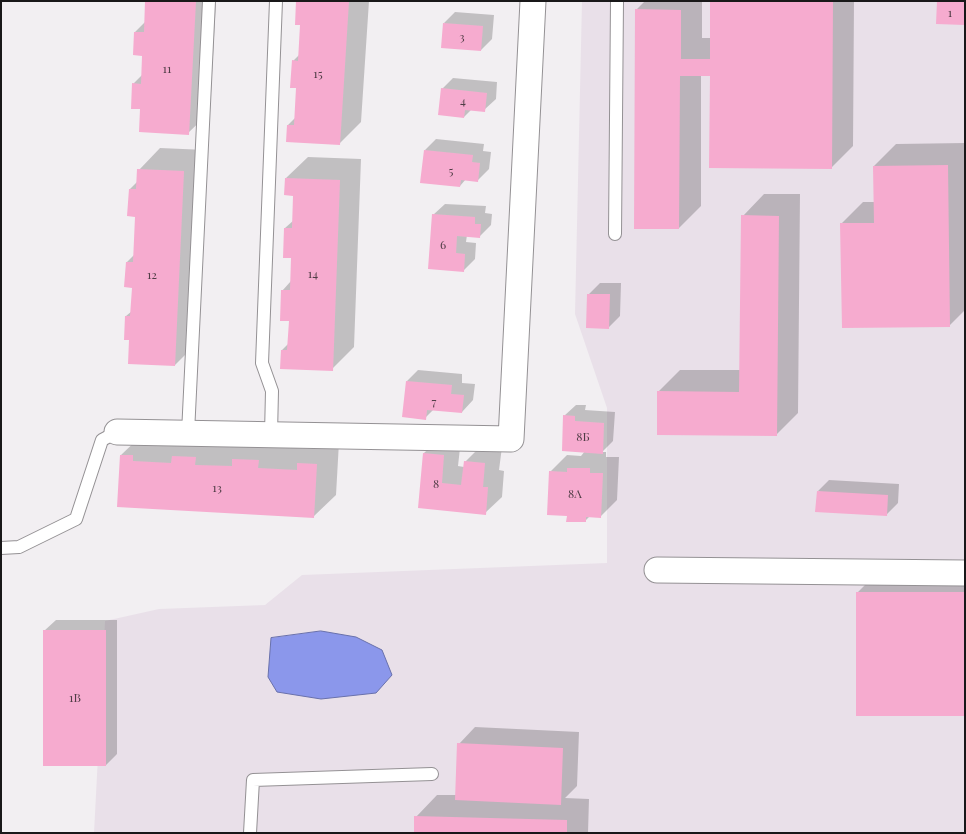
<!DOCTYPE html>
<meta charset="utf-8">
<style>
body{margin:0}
#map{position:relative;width:966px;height:834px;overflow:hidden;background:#f2eff2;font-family:"Playfair Display",serif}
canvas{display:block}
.frame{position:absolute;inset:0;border:2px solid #191819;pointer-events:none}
</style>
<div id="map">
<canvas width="966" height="834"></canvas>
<div class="frame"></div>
</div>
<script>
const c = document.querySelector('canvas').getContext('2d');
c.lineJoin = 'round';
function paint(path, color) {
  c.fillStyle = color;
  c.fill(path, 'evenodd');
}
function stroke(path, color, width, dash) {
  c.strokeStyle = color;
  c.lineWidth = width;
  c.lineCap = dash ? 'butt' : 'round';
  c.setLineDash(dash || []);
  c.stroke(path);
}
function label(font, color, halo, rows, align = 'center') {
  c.font = font + ' "Playfair Display",serif';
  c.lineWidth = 5;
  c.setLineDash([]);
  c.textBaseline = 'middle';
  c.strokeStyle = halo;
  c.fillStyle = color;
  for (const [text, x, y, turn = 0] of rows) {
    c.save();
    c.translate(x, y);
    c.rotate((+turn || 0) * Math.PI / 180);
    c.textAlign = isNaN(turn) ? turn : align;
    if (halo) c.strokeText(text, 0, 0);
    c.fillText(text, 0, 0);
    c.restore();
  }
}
const built = new Path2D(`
 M 582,1 L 965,1 L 965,833 L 94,833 L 105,621 L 159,609 L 265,605 L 302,575 L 607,563 L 607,408 L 575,314 Z`);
const water = new Path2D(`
 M 321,631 L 356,637 L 382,650 L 392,675 L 376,693 L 321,699 L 277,692 L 268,677 L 271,638 Z`);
const shadow = new Path2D(`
 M 146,1 L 216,1 L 210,112 L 188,133 L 141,108 L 133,84 L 143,74 L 144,54 L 135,32 L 145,22 Z
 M 298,1 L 369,1 L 361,122 L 339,144 L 288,125 L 296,117 L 298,87 L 293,61 L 300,54 L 302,24 Z
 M 645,1 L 702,1 L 702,38 L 711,38 L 711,1 L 854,1 L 853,146 L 831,168 L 711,75 L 701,75 L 701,206 L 679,228 L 636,10 Z
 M 455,12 L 494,15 L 492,39 L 481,50 L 444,23 Z
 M 453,78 L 497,82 L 496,99 L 484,110 L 472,109 L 464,117 L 442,89 Z
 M 436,139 L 484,144 L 483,151 L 491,152 L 489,169 L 478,180 L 466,179 L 460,186 L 425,150 Z
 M 965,143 L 965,310 L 949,326 L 841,224 L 863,202 L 875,202 L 874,166 L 896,144 Z
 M 160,148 L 206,150 L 197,343 L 175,365 L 126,316 L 132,311 L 133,287 L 127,262 L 135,254 L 136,215 L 130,189 L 138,181 L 139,170 Z
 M 308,157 L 361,159 L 354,347 L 332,369 L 282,350 L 289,343 L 290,320 L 282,291 L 291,281 L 292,257 L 285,228 L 294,220 L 295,194 L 286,178 Z
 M 764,194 L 800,194 L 798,413 L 776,435 L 659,391 L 680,370 L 741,370 L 743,216 Z
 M 445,204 L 486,206 L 485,213 L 492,214 L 491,225 L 480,236 L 467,235 L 466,242 L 476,243 L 475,259 L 463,271 L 433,215 Z
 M 600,283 L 621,283 L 620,316 L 609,327 L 589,294 Z
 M 418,370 L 462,374 L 462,383 L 475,384 L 473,400 L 462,412 L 434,409 L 425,418 L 407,381 Z
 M 576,405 L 586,405 L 585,410 L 615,412 L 613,441 L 602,452 L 606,452 L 606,457 L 619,457 L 617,500 L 601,516 L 590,516 L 585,521 L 568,515 L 550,472 L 567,455 L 581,456 L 585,451 L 564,416 Z
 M 143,434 L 279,447 L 313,449 L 320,442 L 339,442 L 336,495 L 314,516 L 118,505 L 121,455 Z
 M 441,437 L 461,439 L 458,466 L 464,467 L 465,462 L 482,445 L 502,447 L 499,470 L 504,471 L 502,497 L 485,513 L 419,507 L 424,453 Z
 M 829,480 L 899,484 L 898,503 L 886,515 L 818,491 Z
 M 879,571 L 965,571 L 965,714 L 857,593 Z
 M 56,620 L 117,620 L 117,754 L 106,765 L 44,631 Z
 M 475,727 L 579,732 L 577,786 L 565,798 L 589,799 L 588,833 L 415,833 L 416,817 L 437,795 L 456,795 L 459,744 Z`);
const building = new Path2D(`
 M 145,1 L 196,1 L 189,135 L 139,132 L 140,109 L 131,109 L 132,83 L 141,84 L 142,56 L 133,55 L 134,32 L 144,32 Z
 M 296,1 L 349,1 L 340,145 L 286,142 L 287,125 L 294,125 L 296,88 L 290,88 L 292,60 L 298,61 L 300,25 L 295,25 Z
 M 710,1 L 833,1 L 832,169 L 709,168 L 710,76 L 680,76 L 679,229 L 634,229 L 635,9 L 681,10 L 681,59 L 710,59 Z
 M 937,1 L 965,1 L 965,25 L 936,24 Z
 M 443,23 L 483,26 L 481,51 L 441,48 Z
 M 441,88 L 487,93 L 485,112 L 465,110 L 464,118 L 438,115 Z
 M 424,150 L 473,155 L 472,162 L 480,163 L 478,182 L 461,180 L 460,187 L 420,183 Z
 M 948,165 L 950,327 L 842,328 L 840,223 L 874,223 L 873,166 Z
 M 137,169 L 184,171 L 175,366 L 128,364 L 129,340 L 124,340 L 125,316 L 130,316 L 132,288 L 124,287 L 126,262 L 133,262 L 135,217 L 127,216 L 129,189 L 136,189 Z
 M 285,178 L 340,180 L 333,371 L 280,369 L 281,350 L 287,350 L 289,321 L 280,321 L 281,290 L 290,290 L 291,258 L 283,258 L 284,228 L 292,228 L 293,196 L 284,195 Z
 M 432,214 L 475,217 L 475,224 L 481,224 L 480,238 L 457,236 L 456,253 L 465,254 L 464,272 L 428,269 Z
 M 741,215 L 779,216 L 777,436 L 657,435 L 657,391 L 739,392 Z
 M 587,294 L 610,294 L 609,329 L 586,328 Z
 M 406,381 L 452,385 L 451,394 L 464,395 L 462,413 L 427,410 L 426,420 L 402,417 Z
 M 563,415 L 575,416 L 575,421 L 604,423 L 603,454 L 562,451 Z
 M 423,453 L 444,455 L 442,483 L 461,485 L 464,461 L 485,463 L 483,487 L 488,487 L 486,515 L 418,508 Z
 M 120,455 L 133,455 L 133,461 L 171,463 L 172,456 L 196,457 L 195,465 L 232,466 L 232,459 L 259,460 L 258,468 L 297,470 L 297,463 L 317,464 L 314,518 L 117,507 Z
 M 567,468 L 590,468 L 590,473 L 603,473 L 601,518 L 586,517 L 586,522 L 566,522 L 567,516 L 547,515 L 549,471 L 567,472 Z
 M 817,491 L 888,495 L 887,516 L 815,512 Z
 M 856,592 L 965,592 L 965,716 L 856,716 Z
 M 43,630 L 106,630 L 106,766 L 43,766 Z
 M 457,743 L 563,748 L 561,805 L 455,800 Z
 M 414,816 L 567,820 L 567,833 L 414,833 Z`);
const service = new Path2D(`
 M 615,234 L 617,1
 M 188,433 L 209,1
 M 271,434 L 272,391 L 262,363 L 276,1
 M 1,548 L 19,547 L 76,519 L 102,440 L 117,432
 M 250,833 L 253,780 L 432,774`);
const minor = new Path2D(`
 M 117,432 L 511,439 L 533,1
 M 657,570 L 965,573`);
const numberNames = [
 ["1",950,13],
 ["3",462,37],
 ["11",167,69],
 ["15",318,74],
 ["4",463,101],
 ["5",451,171],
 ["6",443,245],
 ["14",313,274],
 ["12",152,275],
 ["7",434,402],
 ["8Б",583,437],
 ["8",436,484],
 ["13",217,488],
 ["8А",575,494],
 ["1В",75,698]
];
paint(built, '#e9e0e9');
paint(water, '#8b97eb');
stroke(water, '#6971ac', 1);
paint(shadow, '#0003');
paint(building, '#f6abcf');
stroke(service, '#949194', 14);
stroke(minor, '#949194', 27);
stroke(service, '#fff', 12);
stroke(minor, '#fff', 25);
label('12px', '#503d46', null, numberNames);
</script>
